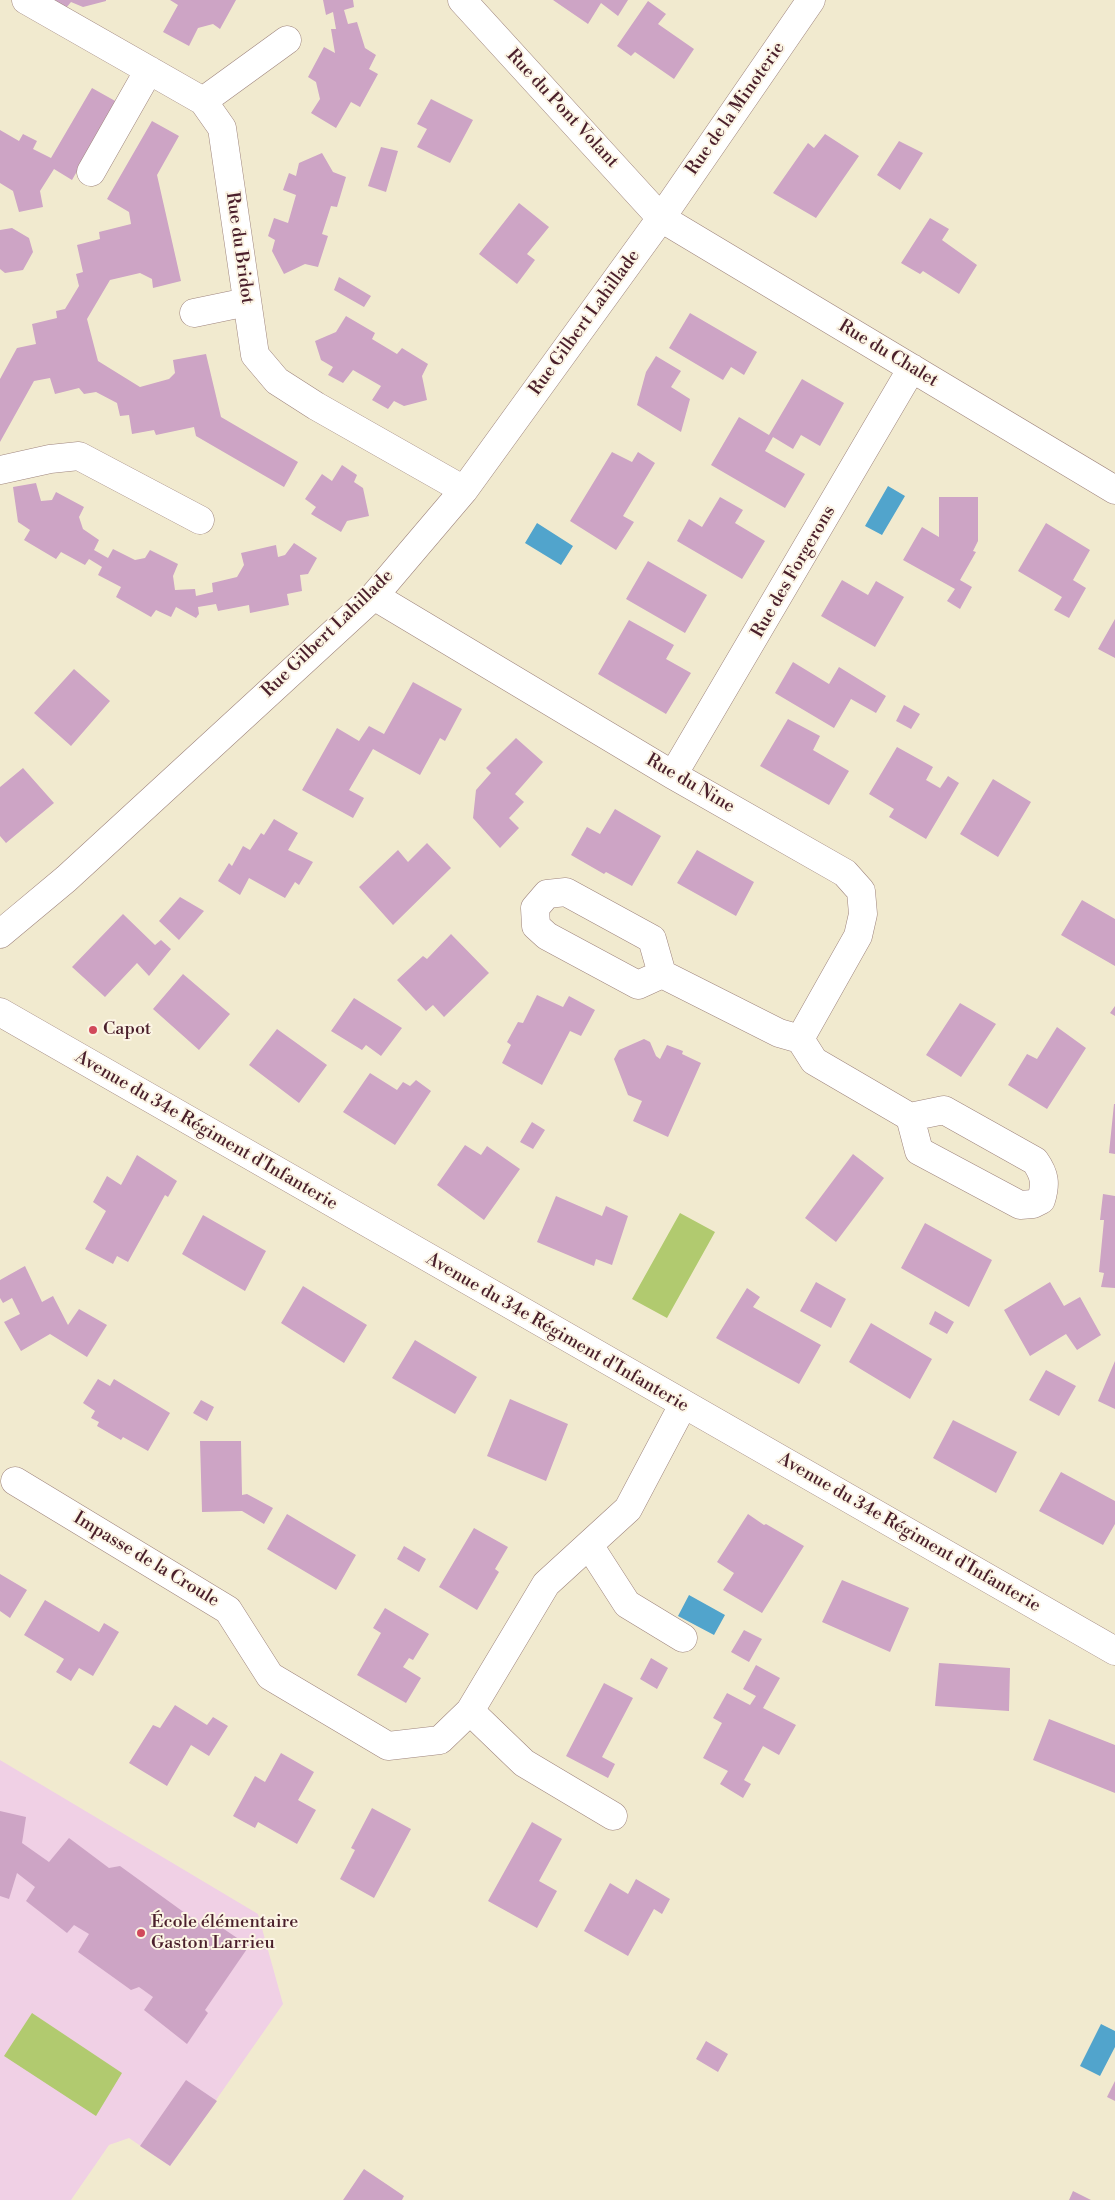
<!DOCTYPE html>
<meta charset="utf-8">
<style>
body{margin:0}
canvas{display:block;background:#f1eacf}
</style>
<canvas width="1115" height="2200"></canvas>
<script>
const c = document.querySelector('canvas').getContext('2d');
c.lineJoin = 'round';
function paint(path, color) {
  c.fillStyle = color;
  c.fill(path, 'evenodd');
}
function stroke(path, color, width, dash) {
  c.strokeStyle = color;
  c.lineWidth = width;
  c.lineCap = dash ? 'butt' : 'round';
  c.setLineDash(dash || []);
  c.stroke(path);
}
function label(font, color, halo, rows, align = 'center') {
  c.font = font + ' "Libre Bodoni",serif';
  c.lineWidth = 4;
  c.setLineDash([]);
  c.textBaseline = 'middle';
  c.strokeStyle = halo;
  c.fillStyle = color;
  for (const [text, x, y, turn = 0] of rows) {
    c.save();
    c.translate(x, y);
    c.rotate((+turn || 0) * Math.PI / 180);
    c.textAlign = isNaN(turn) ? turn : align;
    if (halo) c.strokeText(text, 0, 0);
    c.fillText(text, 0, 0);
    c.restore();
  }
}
const built = new Path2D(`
 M 0,1760 L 258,1914 L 283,2004 L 170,2166 L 129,2138 L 109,2145 L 71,2200 L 0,2200 Z`);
const green = new Path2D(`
 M 680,1213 L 715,1232 L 667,1318 L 632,1299 Z
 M 32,2013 L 122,2073 L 96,2116 L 4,2056 Z`);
const water = new Path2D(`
 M 888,486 L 905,496 L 882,535 L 865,526 Z
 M 537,523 L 573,546 L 561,565 L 525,543 Z
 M 689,1595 L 725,1615 L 714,1635 L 678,1616 Z
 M 1101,2024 L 1115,2031 L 1115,2047 L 1100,2076 L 1080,2066 Z`);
const building = new Path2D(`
 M 52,0 L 106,0 L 106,1 L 83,7 L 71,2 L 66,8 Z
 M 170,0 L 236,0 L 220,29 L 213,24 L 198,28 L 189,46 L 163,32 L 178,5 Z
 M 323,0 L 353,0 L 354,7 L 344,10 L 348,24 L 357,22 L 365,48 L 376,55 L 369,69 L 378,74 L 360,107 L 351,102 L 336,128 L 311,113 L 320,99 L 316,82 L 308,77 L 324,47 L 335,53 L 331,29 L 336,29 L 333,12 L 326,15 Z
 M 553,0 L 628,0 L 618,16 L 601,3 L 588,24 Z
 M 648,1 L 666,14 L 658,24 L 694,49 L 674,79 L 635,52 L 631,56 L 617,46 Z
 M 92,88 L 117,102 L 72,180 L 54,169 L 40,191 L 43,207 L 19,212 L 13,191 L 0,183 L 0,130 L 19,141 L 23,134 L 37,141 L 33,149 L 51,158 Z
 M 431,99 L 473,120 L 450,163 L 417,147 L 427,129 L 417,124 Z
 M 152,121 L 179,136 L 157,175 L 181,281 L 153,288 L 152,279 L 140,273 L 110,280 L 87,319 L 98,361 L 140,387 L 169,379 L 175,373 L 173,360 L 206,354 L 221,417 L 298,462 L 284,487 L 196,436 L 194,427 L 156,435 L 154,430 L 132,434 L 129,415 L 120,416 L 117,403 L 96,392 L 84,394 L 79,388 L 55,394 L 50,378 L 34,381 L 0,442 L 0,379 L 17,348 L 36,344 L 32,324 L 57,318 L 56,311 L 65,309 L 79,286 L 76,274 L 83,272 L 77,245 L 100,239 L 99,232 L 131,224 L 129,212 L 107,199 Z
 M 825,134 L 859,156 L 816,218 L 773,193 L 808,143 L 814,148 Z
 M 899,141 L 923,153 L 900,190 L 877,175 Z
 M 381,147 L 398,151 L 386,192 L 368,186 Z
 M 322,153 L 333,172 L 346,177 L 337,207 L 331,206 L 322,234 L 328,236 L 318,267 L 305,264 L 284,274 L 272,251 L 275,240 L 268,236 L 274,218 L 288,223 L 296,195 L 283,190 L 289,173 L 296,176 L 299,163 Z
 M 519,203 L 549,227 L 527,254 L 535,260 L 517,284 L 479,254 Z
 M 930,218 L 949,229 L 942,240 L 977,265 L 959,294 L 923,271 L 920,274 L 901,263 Z
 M 12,228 L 29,238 L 33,252 L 23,270 L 5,273 L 0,269 L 0,230 Z
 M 339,277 L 371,296 L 364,307 L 334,290 Z
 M 690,313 L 757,352 L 744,375 L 731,367 L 723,380 L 669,348 Z
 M 346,316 L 375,333 L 372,339 L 397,354 L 402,348 L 428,364 L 422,376 L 427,400 L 404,406 L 394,401 L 388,409 L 372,400 L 381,386 L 353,370 L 343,383 L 328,375 L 333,367 L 321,360 L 315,341 L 336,332 Z
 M 656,356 L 681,371 L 671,387 L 690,399 L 681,432 L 637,405 L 646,372 Z
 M 802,379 L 844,403 L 820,446 L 801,435 L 793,449 L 773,437 L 765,451 L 805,474 L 785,508 L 711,465 L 739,417 L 769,435 Z
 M 612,452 L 632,462 L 638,452 L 655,463 L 623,516 L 634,522 L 616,550 L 570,521 Z
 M 342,465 L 357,475 L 354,482 L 363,488 L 369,516 L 347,521 L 341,532 L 311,514 L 316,507 L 305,499 L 322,474 L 332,481 Z
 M 36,483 L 41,501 L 52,500 L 56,492 L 84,507 L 79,517 L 83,529 L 99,540 L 94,550 L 108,558 L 113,549 L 135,560 L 145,558 L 150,550 L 178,564 L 173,576 L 175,590 L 195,589 L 196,596 L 213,592 L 212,583 L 237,577 L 244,565 L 241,553 L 276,545 L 278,557 L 285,555 L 294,543 L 317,558 L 308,574 L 300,575 L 302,591 L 287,594 L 289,605 L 250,613 L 249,605 L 218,611 L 216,604 L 198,607 L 199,614 L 196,618 L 176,607 L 171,617 L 156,610 L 151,617 L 116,597 L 121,587 L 98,575 L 102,567 L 89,559 L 85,565 L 61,552 L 56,559 L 24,540 L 30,530 L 18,522 L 13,487 Z
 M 720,497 L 743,510 L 735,523 L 765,541 L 742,579 L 677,541 L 689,519 L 702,527 Z
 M 939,497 L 978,497 L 978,541 L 973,551 L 976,552 L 960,580 L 972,587 L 960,609 L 947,601 L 955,589 L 903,560 L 922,527 L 939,537 Z
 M 1046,523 L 1090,550 L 1073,580 L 1086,588 L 1069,618 L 1054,610 L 1062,597 L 1018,571 Z
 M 648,561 L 707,595 L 685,633 L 626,599 Z
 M 842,580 L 868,595 L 876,581 L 904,597 L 875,647 L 821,616 Z
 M 1115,619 L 1115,658 L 1098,649 Z
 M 629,620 L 674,645 L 666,659 L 691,673 L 666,714 L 598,674 Z
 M 793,662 L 829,684 L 839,667 L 886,696 L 876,713 L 851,699 L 834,728 L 775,693 Z
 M 74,669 L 110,701 L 71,746 L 34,713 Z
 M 413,682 L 462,709 L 445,741 L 440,738 L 420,775 L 373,749 L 349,790 L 364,798 L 353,818 L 302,790 L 337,728 L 359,741 L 369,726 L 384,734 Z
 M 904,705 L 920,714 L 911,729 L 896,721 Z
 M 788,719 L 820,736 L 813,750 L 849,771 L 829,805 L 760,766 Z
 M 516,738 L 543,762 L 515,794 L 524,802 L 509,818 L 519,828 L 500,848 L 473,818 L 476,790 L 491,773 L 486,768 Z
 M 897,747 L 933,767 L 926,780 L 940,788 L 948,776 L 959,783 L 926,839 L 889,817 L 894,809 L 869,794 Z
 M 23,768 L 54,803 L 6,843 L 0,836 L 0,787 Z
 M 993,779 L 1031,802 L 998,857 L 960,834 Z
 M 615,809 L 661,836 L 632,886 L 606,872 L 604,874 L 571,855 L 587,827 L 600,834 Z
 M 274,819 L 298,833 L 288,850 L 313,862 L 299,885 L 295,882 L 285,898 L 249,878 L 240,895 L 218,881 L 229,863 L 232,866 L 243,846 L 250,850 L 261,833 L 264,835 Z
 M 427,843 L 451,868 L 393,925 L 359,887 L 398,850 L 408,862 Z
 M 697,850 L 754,882 L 736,916 L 677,883 Z
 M 180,897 L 204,911 L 179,940 L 159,921 Z
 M 1082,900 L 1115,919 L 1115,966 L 1061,935 Z
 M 123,914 L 155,945 L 161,940 L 171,949 L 149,976 L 137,963 L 105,997 L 72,967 Z
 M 451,934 L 489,973 L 444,1017 L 433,1005 L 426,1011 L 397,980 L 423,956 L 427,959 Z
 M 183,974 L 230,1014 L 199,1050 L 153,1009 Z
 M 537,995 L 563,1007 L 569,996 L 595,1010 L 581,1036 L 570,1031 L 542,1085 L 502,1063 L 511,1045 L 507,1042 L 518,1022 L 523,1023 Z
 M 354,998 L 402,1028 L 381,1056 L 366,1045 L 362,1050 L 331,1031 Z
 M 960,1003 L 996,1024 L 961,1077 L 926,1055 Z
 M 1115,1006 L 1115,1016 L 1110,1013 Z
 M 1057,1027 L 1086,1048 L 1047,1109 L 1008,1085 L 1027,1054 L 1037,1059 Z
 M 277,1029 L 327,1065 L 299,1103 L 249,1065 Z
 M 644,1039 L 650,1042 L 656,1056 L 660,1059 L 667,1045 L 683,1051 L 682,1054 L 701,1063 L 668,1137 L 633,1121 L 642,1101 L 628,1095 L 614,1059 L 619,1050 Z
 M 370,1073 L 397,1090 L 403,1082 L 410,1086 L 416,1080 L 431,1091 L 395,1145 L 343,1112 Z
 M 1114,1104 L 1115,1104 L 1115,1154 L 1109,1153 Z
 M 532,1122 L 545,1130 L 533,1149 L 520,1142 Z
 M 465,1145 L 481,1155 L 487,1146 L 520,1169 L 484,1220 L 437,1185 Z
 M 853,1154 L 884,1178 L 836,1242 L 805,1218 Z
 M 137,1155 L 177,1181 L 168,1197 L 165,1195 L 128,1262 L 117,1256 L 113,1264 L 85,1249 L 106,1211 L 93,1202 L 107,1176 L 121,1185 Z
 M 1103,1194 L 1115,1196 L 1115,1288 L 1101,1287 L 1104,1273 L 1099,1272 L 1104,1220 L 1100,1220 Z
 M 556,1196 L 602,1216 L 606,1206 L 628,1216 L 612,1265 L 596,1259 L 594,1266 L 537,1242 Z
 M 203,1215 L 266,1251 L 245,1291 L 182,1254 Z
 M 925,1223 L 992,1260 L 969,1307 L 901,1268 Z
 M 25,1266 L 42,1302 L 53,1296 L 68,1325 L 79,1309 L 107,1325 L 87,1357 L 50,1334 L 21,1351 L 4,1322 L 20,1314 L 12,1298 L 3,1303 L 0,1298 L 0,1280 Z
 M 816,1282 L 846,1299 L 831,1328 L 800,1311 Z
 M 1050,1282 L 1064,1306 L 1080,1297 L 1101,1335 L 1077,1350 L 1066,1334 L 1030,1356 L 1004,1310 Z
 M 303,1286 L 367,1325 L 344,1363 L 281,1323 Z
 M 747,1288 L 760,1297 L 753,1307 L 821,1345 L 799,1384 L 716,1338 Z
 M 935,1311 L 954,1322 L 947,1334 L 929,1324 Z
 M 871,1323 L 932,1359 L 910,1399 L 849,1362 Z
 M 415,1340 L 477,1377 L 455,1414 L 392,1378 Z
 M 1115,1361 L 1115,1409 L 1098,1401 Z
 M 1046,1370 L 1076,1386 L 1059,1416 L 1029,1400 Z
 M 98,1379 L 110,1386 L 114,1379 L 170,1413 L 148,1451 L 123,1437 L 121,1440 L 97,1426 L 99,1422 L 91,1418 L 95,1411 L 83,1403 Z
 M 510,1399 L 568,1424 L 546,1481 L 487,1456 Z
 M 201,1400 L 214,1407 L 207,1421 L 193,1413 Z
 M 953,1420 L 1017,1452 L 996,1493 L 933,1458 Z
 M 200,1441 L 241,1441 L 242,1495 L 247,1494 L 273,1508 L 264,1524 L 242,1511 L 202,1512 Z
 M 1061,1472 L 1115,1501 L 1115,1524 L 1103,1545 L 1039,1511 Z
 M 287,1514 L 356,1555 L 336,1590 L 267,1549 Z
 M 748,1514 L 764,1525 L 766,1524 L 804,1546 L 762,1613 L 723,1590 L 734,1573 L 717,1562 Z
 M 474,1528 L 508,1547 L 495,1569 L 499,1572 L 477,1610 L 439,1587 Z
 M 404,1546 L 426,1559 L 419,1572 L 397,1559 Z
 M 0,1574 L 27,1590 L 10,1618 L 0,1611 Z
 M 842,1580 L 909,1608 L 890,1652 L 822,1622 Z
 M 45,1600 L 99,1632 L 104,1623 L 119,1632 L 93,1676 L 79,1668 L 71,1681 L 56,1672 L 64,1659 L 24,1635 Z
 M 385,1608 L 429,1634 L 413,1660 L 409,1658 L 403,1667 L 421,1678 L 406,1703 L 357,1675 L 381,1633 L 373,1628 Z
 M 744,1630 L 762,1639 L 749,1662 L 731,1652 Z
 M 651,1658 L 668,1668 L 657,1689 L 640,1679 Z
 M 939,1663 L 1010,1668 L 1009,1711 L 935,1706 Z
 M 756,1665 L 780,1678 L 763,1708 L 796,1725 L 779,1755 L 763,1746 L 744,1780 L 751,1784 L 743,1798 L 720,1784 L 728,1771 L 703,1758 L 722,1723 L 713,1718 L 727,1693 L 750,1705 L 756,1696 L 743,1689 Z
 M 604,1683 L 633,1698 L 602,1757 L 615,1764 L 608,1778 L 566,1756 Z
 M 175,1705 L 207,1725 L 213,1717 L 228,1726 L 209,1756 L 191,1745 L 167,1786 L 129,1763 L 153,1725 L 160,1728 Z
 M 1049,1719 L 1115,1745 L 1115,1793 L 1033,1760 Z
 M 281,1753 L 314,1772 L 298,1800 L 316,1810 L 297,1844 L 258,1822 L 255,1828 L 233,1816 L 255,1776 L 265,1782 Z
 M 372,1808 L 411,1829 L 374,1898 L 340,1879 L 355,1850 L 351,1848 Z
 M 0,1811 L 26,1817 L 22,1843 L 49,1862 L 69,1838 L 109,1868 L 120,1866 L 207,1929 L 212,1921 L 249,1946 L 205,2010 L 208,2013 L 187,2044 L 144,2010 L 153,1997 L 139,1987 L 131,1990 L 78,1952 L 89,1934 L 74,1925 L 67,1933 L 26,1901 L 35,1887 L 17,1873 L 9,1899 L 0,1896 Z
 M 532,1822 L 562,1839 L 539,1881 L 557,1891 L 537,1928 L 488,1901 Z
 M 636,1879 L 670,1899 L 662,1914 L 654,1909 L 628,1956 L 584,1931 L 610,1883 L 628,1894 Z
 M 706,2041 L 728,2054 L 718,2072 L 696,2059 Z
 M 186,2080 L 217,2101 L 170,2166 L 140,2146 Z
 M 1115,2081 L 1115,2101 L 1107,2097 Z
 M 364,2169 L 404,2196 L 402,2200 L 343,2200 Z
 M 1073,2191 L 1091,2200 L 1069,2200 Z`);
const minor = new Path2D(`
 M 26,0 L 203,101 L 222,128 L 255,355 L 277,381 L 316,406 L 464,490
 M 462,0 L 661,218 L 1115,490
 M 203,101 L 287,40
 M 91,172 L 149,70
 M 194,313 L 247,302
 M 0,470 L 50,459 L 79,456 L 200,520
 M 374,596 L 673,775 L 845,873 L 861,891 L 863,914 L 858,936 L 800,1039 L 779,1033 L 662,974 L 652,939 L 566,892 L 547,894 L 535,908 L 536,926 L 547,936 L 638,985 L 662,974
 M 673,775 L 912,368
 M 0,934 L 66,879 L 374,596 L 464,490 L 661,218 L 811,0
 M 0,1012 L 1115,1651
 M 800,1039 L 814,1061 L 910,1117 L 944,1110 L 1035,1161 C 1045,1175 1046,1184 1041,1200 L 1033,1204 L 1020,1205 L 919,1151 L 910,1117
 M 15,1481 L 228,1610 L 270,1676 L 388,1746 L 440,1740 L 470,1711 L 546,1584 L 628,1509 L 683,1405
 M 589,1545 L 627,1604 L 683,1638
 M 470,1711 L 524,1763 L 613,1816`);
const markers = [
 [93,1030,5,"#d1495b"],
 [141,1933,5,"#d1495b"]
];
const streetNames = [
 ["Rue du Pont Volant",562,109,47],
 ["Rue de la Minoterie",736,109,-55],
 ["Rue du Bridot",239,248,82],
 ["Rue Gilbert Lahillade",585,323,-54],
 ["Rue du Chalet",888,354,31],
 ["Rue des Forgerons",794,572,-60],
 ["Rue Gilbert Lahillade",328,634,-44],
 ["Rue du Nine",690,784,30],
 ["Avenue du 34e Régiment d'Infanterie",206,1131,30],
 ["Avenue du 34e Régiment d'Infanterie",557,1333,30],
 ["Avenue du 34e Régiment d'Infanterie",909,1533,30],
 ["Impasse de la Croule",146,1560,31]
];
const poiNames = [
 ["Capot",103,1030],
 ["École élémentaire",151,1923],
 ["Gaston Larrieu",151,1944]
];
paint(built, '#f0d0e5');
paint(green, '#b1ca6f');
paint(water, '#51a4cc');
paint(building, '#cda4c5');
stroke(minor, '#9e847d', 29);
stroke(minor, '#fff', 28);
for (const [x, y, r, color] of markers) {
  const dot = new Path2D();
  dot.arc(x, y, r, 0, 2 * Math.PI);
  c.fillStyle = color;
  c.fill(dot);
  stroke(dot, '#fcf5e5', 2);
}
label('18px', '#4a1f2b', '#fcf5e5', streetNames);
label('18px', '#4a1f2b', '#fcf5e5', poiNames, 'left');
</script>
